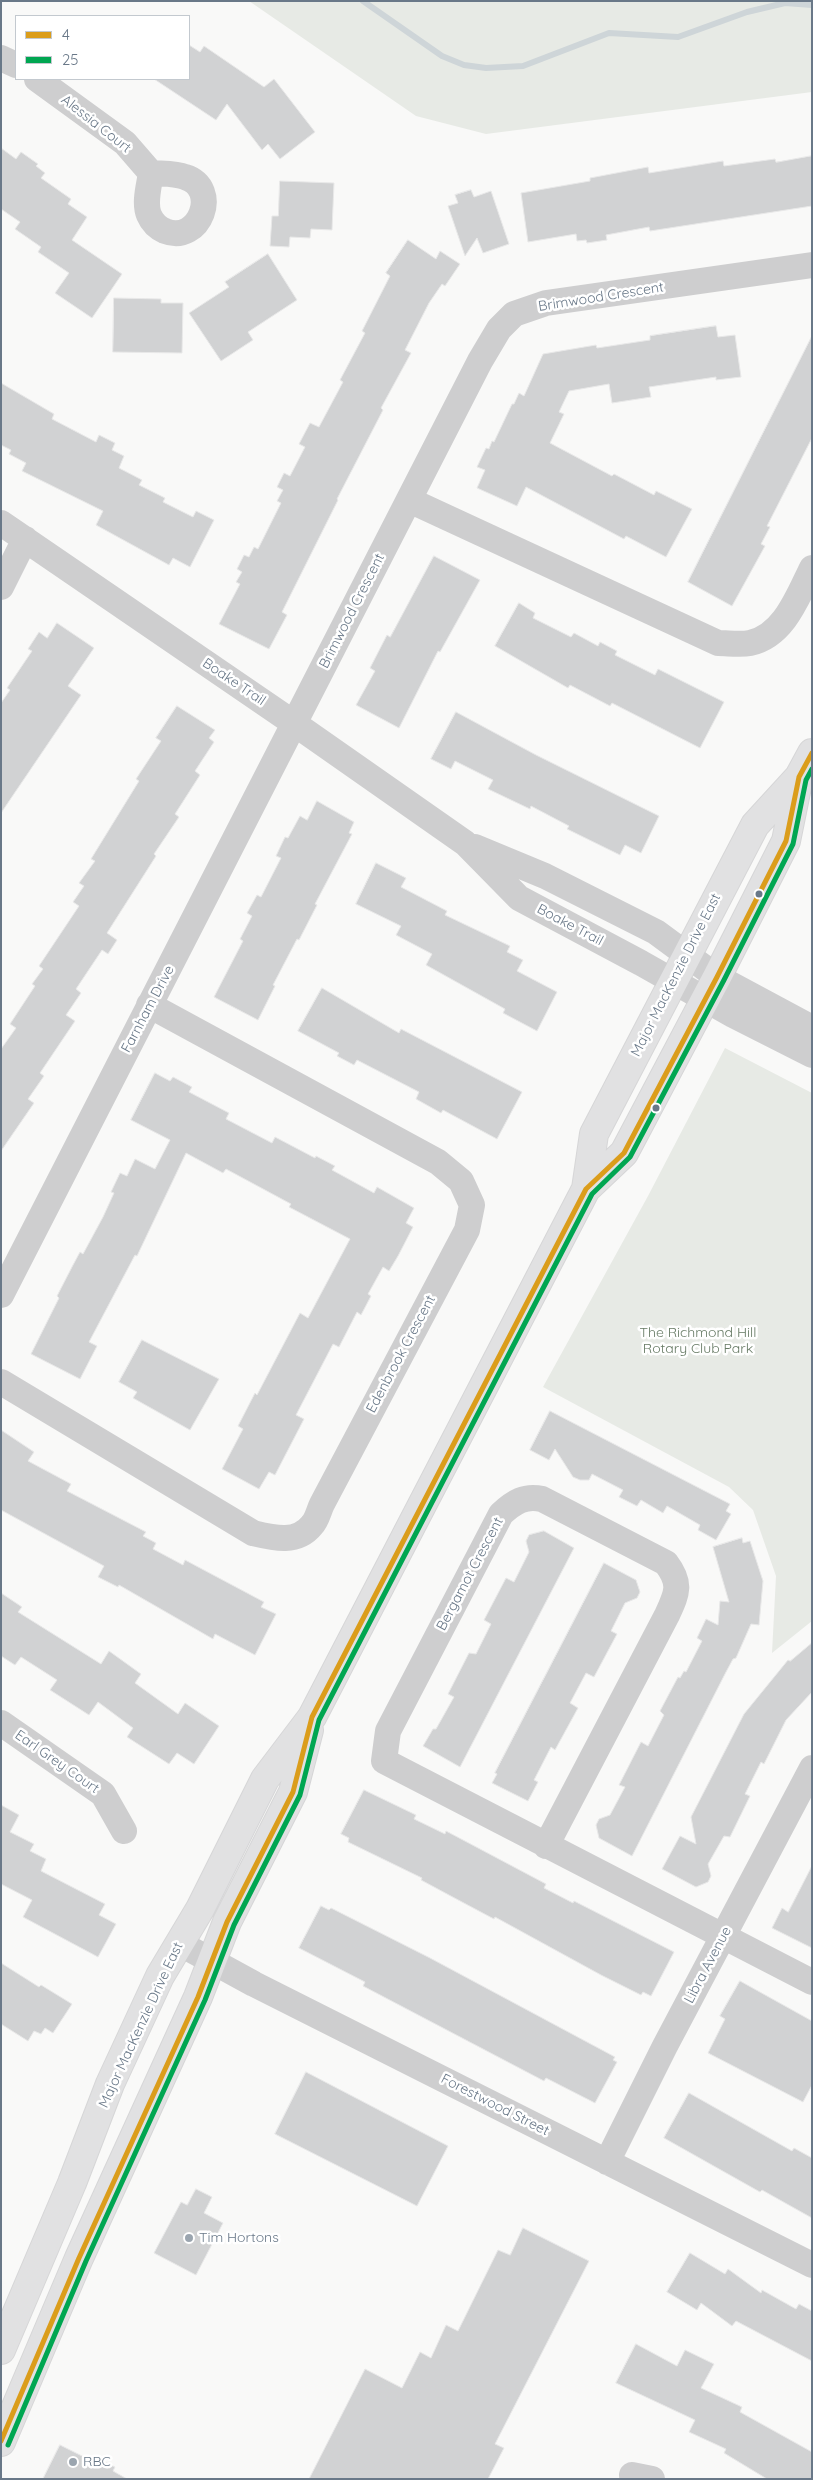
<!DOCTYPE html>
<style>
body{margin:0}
#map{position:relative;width:813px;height:2480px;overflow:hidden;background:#f9f9f8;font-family:Quicksand,sans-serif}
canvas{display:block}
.frame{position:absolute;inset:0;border:2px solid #697888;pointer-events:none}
.legend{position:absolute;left:15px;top:15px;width:175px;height:65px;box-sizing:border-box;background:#fff;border:1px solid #c3c9cf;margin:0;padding:6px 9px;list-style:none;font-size:15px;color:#697888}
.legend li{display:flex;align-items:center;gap:10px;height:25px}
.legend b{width:25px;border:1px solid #c3c9cf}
</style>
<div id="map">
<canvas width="813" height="2480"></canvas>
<div class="frame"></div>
<ul class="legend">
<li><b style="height:6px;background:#db9d1b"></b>4</li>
<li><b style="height:6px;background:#00a651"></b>25</li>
</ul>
</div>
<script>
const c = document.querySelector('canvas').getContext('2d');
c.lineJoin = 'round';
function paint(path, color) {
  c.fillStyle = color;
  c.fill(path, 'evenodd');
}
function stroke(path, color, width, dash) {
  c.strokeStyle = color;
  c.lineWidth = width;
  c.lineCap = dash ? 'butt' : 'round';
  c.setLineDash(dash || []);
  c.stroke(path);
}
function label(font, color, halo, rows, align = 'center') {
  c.font = font + ' Quicksand,sans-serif';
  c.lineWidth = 5;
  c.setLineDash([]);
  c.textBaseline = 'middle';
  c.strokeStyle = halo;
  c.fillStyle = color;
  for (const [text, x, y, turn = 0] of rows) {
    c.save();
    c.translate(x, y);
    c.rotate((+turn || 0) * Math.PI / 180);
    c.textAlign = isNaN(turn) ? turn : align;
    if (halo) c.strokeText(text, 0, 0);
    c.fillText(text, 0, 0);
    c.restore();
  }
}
const green = new Path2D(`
 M 249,1 L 812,1 L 812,92 L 486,134 L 416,116 Z
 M 725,1048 L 812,1093 L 812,1621 L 772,1653 L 776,1576 L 753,1510 L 729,1487 L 543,1387 L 648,1196 Z`);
const stream = new Path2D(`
 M 363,1 L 442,56 L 464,65 L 486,68 L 523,66 L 609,33 L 678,37 L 747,12 L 785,3 L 812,5`);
const building = new Path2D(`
 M 189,45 L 200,52 L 204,46 L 264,87 L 274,79 L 315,132 L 280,159 L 268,144 L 262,150 L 227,104 L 216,120 L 154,79 L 189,79 Z
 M 1,148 L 16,159 L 21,152 L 38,164 L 36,166 L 45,173 L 41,178 L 71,199 L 68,204 L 87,217 L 72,240 L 122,274 L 92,318 L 55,293 L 69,273 L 38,252 L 41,247 L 15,229 L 20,222 L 1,209 Z
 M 812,156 L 812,206 L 650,231 L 649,227 L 606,235 L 607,240 L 587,243 L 586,240 L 577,241 L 576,234 L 528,242 L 521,193 L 590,181 L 590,178 L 648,167 L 649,173 L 723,161 L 724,166 L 775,159 L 776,162 Z
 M 280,181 L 334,183 L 332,230 L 311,229 L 310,238 L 290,237 L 289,247 L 270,246 L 272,216 L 278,216 Z
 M 471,190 L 474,197 L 491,191 L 509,244 L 483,253 L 477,238 L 465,256 L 448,206 L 458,203 L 455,195 Z
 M 408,240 L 436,259 L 440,251 L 460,264 L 445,286 L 442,284 L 429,303 L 405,350 L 411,353 L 381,408 L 383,410 L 337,499 L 338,500 L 282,612 L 287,615 L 269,649 L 219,624 L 240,584 L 236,582 L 242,572 L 237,569 L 244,555 L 249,557 L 254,547 L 258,549 L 281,503 L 277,501 L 283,490 L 277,487 L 284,473 L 290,476 L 305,447 L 299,444 L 310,423 L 319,427 L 343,382 L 340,380 L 365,333 L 362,331 L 390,276 L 386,273 Z
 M 268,254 L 297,300 L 248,332 L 253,340 L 221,361 L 189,313 L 229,287 L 225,282 Z
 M 114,298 L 161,299 L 161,303 L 183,303 L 182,353 L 113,352 Z
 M 716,326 L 718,337 L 735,335 L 741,377 L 716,380 L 716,377 L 649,387 L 651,397 L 612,403 L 609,384 L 569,391 L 559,412 L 564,414 L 550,443 L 612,476 L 614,474 L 654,495 L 656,491 L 692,509 L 666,557 L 626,536 L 624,539 L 526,487 L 517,506 L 477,488 L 485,470 L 477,467 L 486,448 L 489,449 L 492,441 L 494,442 L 512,404 L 514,404 L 519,393 L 524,396 L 543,354 L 596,345 L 597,348 L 650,340 L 650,336 Z
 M 812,336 L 812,438 L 767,526 L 770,527 L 761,544 L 765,546 L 732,606 L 688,582 Z
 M 1,383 L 54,414 L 52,419 L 96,442 L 99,435 L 115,443 L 112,450 L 124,456 L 119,468 L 142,480 L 139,485 L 165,498 L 163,502 L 193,517 L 196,511 L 214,520 L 190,567 L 173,558 L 169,565 L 96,525 L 103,511 L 22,471 L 26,463 L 9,454 L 11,450 L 1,445 Z
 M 434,556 L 480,580 L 440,652 L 438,651 L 399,728 L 356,705 L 375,671 L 370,668 L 387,635 L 390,637 Z
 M 519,603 L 535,613 L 533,618 L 571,637 L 574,633 L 598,646 L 600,642 L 617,651 L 615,655 L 655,675 L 658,669 L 724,702 L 700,748 L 612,703 L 610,706 L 570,685 L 568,688 L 495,646 Z
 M 57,623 L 94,648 L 68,686 L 81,695 L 1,813 L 1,703 L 10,690 L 7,688 L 32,651 L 28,649 L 39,632 L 47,638 Z
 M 177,706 L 215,730 L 209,738 L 214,742 L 195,771 L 200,775 L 175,814 L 179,817 L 154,854 L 156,856 L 107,933 L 117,940 L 108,954 L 102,950 L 76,989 L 81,993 L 66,1015 L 75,1021 L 40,1073 L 44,1076 L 28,1099 L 34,1103 L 1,1151 L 1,1049 L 16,1028 L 10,1024 L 35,986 L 32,984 L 43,969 L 39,966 L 79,906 L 73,902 L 84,886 L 79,883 L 95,861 L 91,859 L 139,781 L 136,779 L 161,741 L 156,738 Z
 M 456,712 L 536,755 L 659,816 L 641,853 L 625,845 L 620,855 L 567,829 L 569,826 L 531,806 L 530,809 L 488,789 L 493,780 L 455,761 L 451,769 L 431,759 Z
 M 317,801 L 354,822 L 349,833 L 352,834 L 315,904 L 317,905 L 299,940 L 297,939 L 273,985 L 275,986 L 258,1020 L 214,997 L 243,941 L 240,939 L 252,916 L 247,913 L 257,895 L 261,897 L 281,858 L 276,856 L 285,837 L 288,838 L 300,816 L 307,820 Z
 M 376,863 L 406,878 L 401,887 L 447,911 L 445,915 L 510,946 L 507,952 L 523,960 L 517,971 L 557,992 L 537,1031 L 503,1013 L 505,1009 L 426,965 L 432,954 L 396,935 L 401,926 L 356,904 Z
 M 322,988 L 399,1033 L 401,1029 L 522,1092 L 497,1139 L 443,1110 L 441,1113 L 416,1099 L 419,1092 L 357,1060 L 354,1065 L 337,1056 L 339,1053 L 298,1031 Z
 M 155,1073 L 170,1081 L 173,1077 L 192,1087 L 189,1092 L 229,1113 L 226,1119 L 272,1143 L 275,1137 L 315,1158 L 316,1156 L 335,1166 L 332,1170 L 374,1193 L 377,1187 L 414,1208 L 406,1223 L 413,1227 L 398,1256 L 389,1271 L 383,1267 L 368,1294 L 371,1296 L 361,1315 L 357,1312 L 339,1347 L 333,1344 L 296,1415 L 304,1419 L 275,1475 L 269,1472 L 259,1489 L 222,1469 L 243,1429 L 238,1426 L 255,1393 L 257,1395 L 300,1313 L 308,1318 L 350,1239 L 289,1207 L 291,1204 L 226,1169 L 223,1173 L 186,1153 L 137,1256 L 135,1255 L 89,1342 L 97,1346 L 80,1379 L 31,1354 L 59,1298 L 57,1296 L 73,1265 L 80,1252 L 83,1254 L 103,1217 L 114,1193 L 111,1192 L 120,1173 L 127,1176 L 135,1159 L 155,1169 L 170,1140 L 131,1120 Z
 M 142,1340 L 219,1379 L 190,1430 L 133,1398 L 137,1392 L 119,1382 Z
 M 550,1411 L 730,1504 L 726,1511 L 731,1514 L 716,1540 L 698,1530 L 700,1525 L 667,1506 L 663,1513 L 641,1500 L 637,1506 L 619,1497 L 623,1490 L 592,1474 L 589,1480 L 580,1480 L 573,1477 L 555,1449 L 549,1460 L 530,1450 Z
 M 1,1430 L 34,1452 L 28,1461 L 71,1484 L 67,1491 L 146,1532 L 143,1536 L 156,1543 L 153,1549 L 183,1565 L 185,1560 L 264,1602 L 261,1607 L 276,1614 L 255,1655 L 215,1634 L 213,1639 L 119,1585 L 118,1587 L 98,1577 L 104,1566 L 1,1510 Z
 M 544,1531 L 574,1548 L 460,1767 L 423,1746 L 433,1729 L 436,1729 L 454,1697 L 448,1694 L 469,1653 L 476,1654 L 491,1624 L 484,1620 L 506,1578 L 514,1582 L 529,1552 L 526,1541 L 529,1535 Z
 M 742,1538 L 743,1543 L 750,1541 L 763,1581 L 759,1625 L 751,1624 L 736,1658 L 733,1659 L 726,1672 L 632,1856 L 599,1838 L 596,1825 L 599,1819 L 610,1815 L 625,1787 L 619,1785 L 641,1742 L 648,1746 L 664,1715 L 660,1711 L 678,1677 L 680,1678 L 684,1671 L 686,1672 L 702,1641 L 697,1638 L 706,1619 L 718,1625 L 720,1601 L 729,1602 L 713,1547 Z
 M 604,1563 L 636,1580 L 640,1592 L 637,1598 L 625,1603 L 611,1631 L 617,1634 L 594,1677 L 586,1673 L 570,1703 L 578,1708 L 555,1750 L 551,1747 L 534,1780 L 538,1782 L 528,1801 L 492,1783 L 497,1774 L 495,1773 Z
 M 1,1593 L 22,1607 L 18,1612 L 101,1664 L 109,1651 L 141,1674 L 135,1683 L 178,1714 L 185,1703 L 219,1726 L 194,1764 L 177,1753 L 169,1764 L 127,1737 L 133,1728 L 98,1702 L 89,1715 L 50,1690 L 57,1680 L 21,1657 L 15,1665 L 1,1656 Z
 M 812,1643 L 812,1692 L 786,1720 L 764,1764 L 761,1762 L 745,1794 L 750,1796 L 730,1837 L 724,1836 L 708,1864 L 711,1876 L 708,1882 L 696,1887 L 662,1869 L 680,1836 L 696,1844 L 691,1817 L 744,1714 L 788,1660 L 790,1661 Z
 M 364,1790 L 416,1815 L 414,1819 L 445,1834 L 446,1831 L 546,1884 L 544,1888 L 573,1903 L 574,1901 L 674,1952 L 651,1996 L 643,1992 L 641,1995 L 601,1975 L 495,1917 L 494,1919 L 462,1902 L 421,1880 L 422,1878 L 348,1842 L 349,1838 L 341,1834 Z
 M 1,1805 L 19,1815 L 10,1832 L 34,1844 L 30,1851 L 46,1859 L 41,1871 L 105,1904 L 99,1915 L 116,1924 L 98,1957 L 23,1917 L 32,1900 L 1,1884 Z
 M 812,1866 L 812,1948 L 772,1928 L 782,1908 L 788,1912 Z
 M 321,1906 L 329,1910 L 331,1908 L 430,1958 L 615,2057 L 613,2060 L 617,2062 L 595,2103 L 546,2078 L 544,2081 L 363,1986 L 365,1982 L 299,1948 Z
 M 1,1963 L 39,1987 L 41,1985 L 72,2004 L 53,2033 L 45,2028 L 41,2034 L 34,2031 L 28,2041 L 1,2024 Z
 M 740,1981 L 812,2021 L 812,2085 L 803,2102 L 708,2053 L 725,2019 L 720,2016 Z
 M 306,2072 L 448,2146 L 417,2206 L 275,2134 Z
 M 689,2093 L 792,2151 L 794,2148 L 812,2158 L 812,2218 L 762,2190 L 760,2192 L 664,2138 Z
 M 196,2189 L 212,2197 L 204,2213 L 223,2223 L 196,2275 L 154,2253 L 181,2202 L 187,2205 Z
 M 523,2228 L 589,2261 L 495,2444 L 504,2448 L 488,2479 L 309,2479 L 365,2369 L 402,2388 L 420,2352 L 431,2358 L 446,2325 L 458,2331 L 498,2250 L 510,2255 Z
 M 690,2253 L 725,2274 L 728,2269 L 761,2293 L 762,2290 L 796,2309 L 799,2304 L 812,2311 L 812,2361 L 736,2321 L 732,2326 L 701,2303 L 697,2310 L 667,2292 Z
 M 636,2344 L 677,2366 L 685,2350 L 714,2364 L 701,2388 L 742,2407 L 740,2412 L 812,2452 L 812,2479 L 767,2479 L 724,2453 L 726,2449 L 689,2432 L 695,2420 L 616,2383 Z
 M 60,2445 L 98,2464 L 101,2460 L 115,2467 L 113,2471 L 127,2479 L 43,2479 Z`);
const minor = new Path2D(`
 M 1,58 L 16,65
 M 37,79 L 125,143 L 151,173
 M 151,173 C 162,174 175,173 185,177 C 221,188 200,245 165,231 C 158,228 152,222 149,215 C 144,203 149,186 151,173 Z
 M 409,500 L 718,643 C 728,643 740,645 750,643 C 784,636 798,596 812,568
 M 1,523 L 295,724 L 465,843 L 519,898 L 641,963 L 733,1015 L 812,1055
 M 1,587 L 25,539
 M 475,847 L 545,876 L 656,932 L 717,977 L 812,1028
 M 1,1295 L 480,361 L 499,329 L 514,314 L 546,303 L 812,265
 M 1,1382 L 253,1533 C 274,1538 297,1544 312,1525 C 317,1520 319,1510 322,1504 L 467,1230 L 472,1205 L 461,1181 L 438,1162 L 149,1005
 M 1,1723 L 103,1794 L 124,1831
 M 546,1846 L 667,1615 C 677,1593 682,1584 666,1563 L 542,1499 C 525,1495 514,1502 501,1514 L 388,1731 L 384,1761 L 812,1982
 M 179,1943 L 254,1984 L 812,2265
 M 607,2162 L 665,2046 L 812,1768
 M 632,2475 L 652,2479`);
const major = new Path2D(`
 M 586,1189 L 624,1153 L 717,977 L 786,841 L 799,777 L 812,753
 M 1,2350 L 72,2183 L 110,2084 L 160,1976 L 200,1909 L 265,1779 L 312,1717 L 586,1189 L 594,1134 L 755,825 L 799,777
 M 1,2442 L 79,2258 L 198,1997 L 227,1922 L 293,1792 L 309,1730`);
const bus1 = new Path2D(`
 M 1,2441 L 79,2258 L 198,1997 L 227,1922 L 293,1792 L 312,1717 L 586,1189 L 624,1153 L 717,977 L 786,841 L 799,777 L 812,753`);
const bus2 = new Path2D(`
 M 8,2445 L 86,2261 L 205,2000 L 234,1925 L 300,1795 L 319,1720 L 592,1194 L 630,1157 L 724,980 L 793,844 L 806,780 L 812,769`);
const markers = [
 [759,894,4.5,"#697888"],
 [656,1108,4.5,"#697888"],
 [189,2238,5,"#9ba5af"],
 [73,2462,5,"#9ba5af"]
];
const streetNames = [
 ["Alessia Court",96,124,38],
 ["Brimwood Crescent",601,297,-9],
 ["Brimwood Crescent",352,611,-63],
 ["Boake Trail",234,682,34],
 ["Boake Trail",570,925,28],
 ["Major MacKenzie Drive East",676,975,-63],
 ["Farnham Drive",148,1009,-62],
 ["Edenbrook Crescent",401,1354,-62],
 ["Bergamot Crescent",470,1574,-62],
 ["Earl Grey Court",57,1762,35],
 ["Libra Avenue",708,1965,-62],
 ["Major MacKenzie Drive East",141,2025,-65],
 ["Forestwood Street",495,2105,27]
];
const parkNames = [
 ["The Richmond Hill",698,1333],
 ["Rotary Club Park",698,1349]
];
const poiNames = [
 ["Tim Hortons",199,2238],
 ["RBC",83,2462]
];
paint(green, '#e7eae5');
stroke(stream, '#ced5d8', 6);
paint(building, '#d1d2d3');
stroke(building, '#e8e8e8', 1);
stroke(major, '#d6d6d7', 30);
stroke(minor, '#cececf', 26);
stroke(major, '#e1e1e2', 28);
stroke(bus1, '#db9d1b', 5);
stroke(bus2, '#00a651', 5);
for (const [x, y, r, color] of markers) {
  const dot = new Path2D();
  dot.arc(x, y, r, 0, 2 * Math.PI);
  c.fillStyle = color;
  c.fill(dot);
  stroke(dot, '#fff', 2);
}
label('14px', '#697888', '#fff', streetNames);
label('14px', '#667a64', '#fff', parkNames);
label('14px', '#697888', '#fff', poiNames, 'left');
</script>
